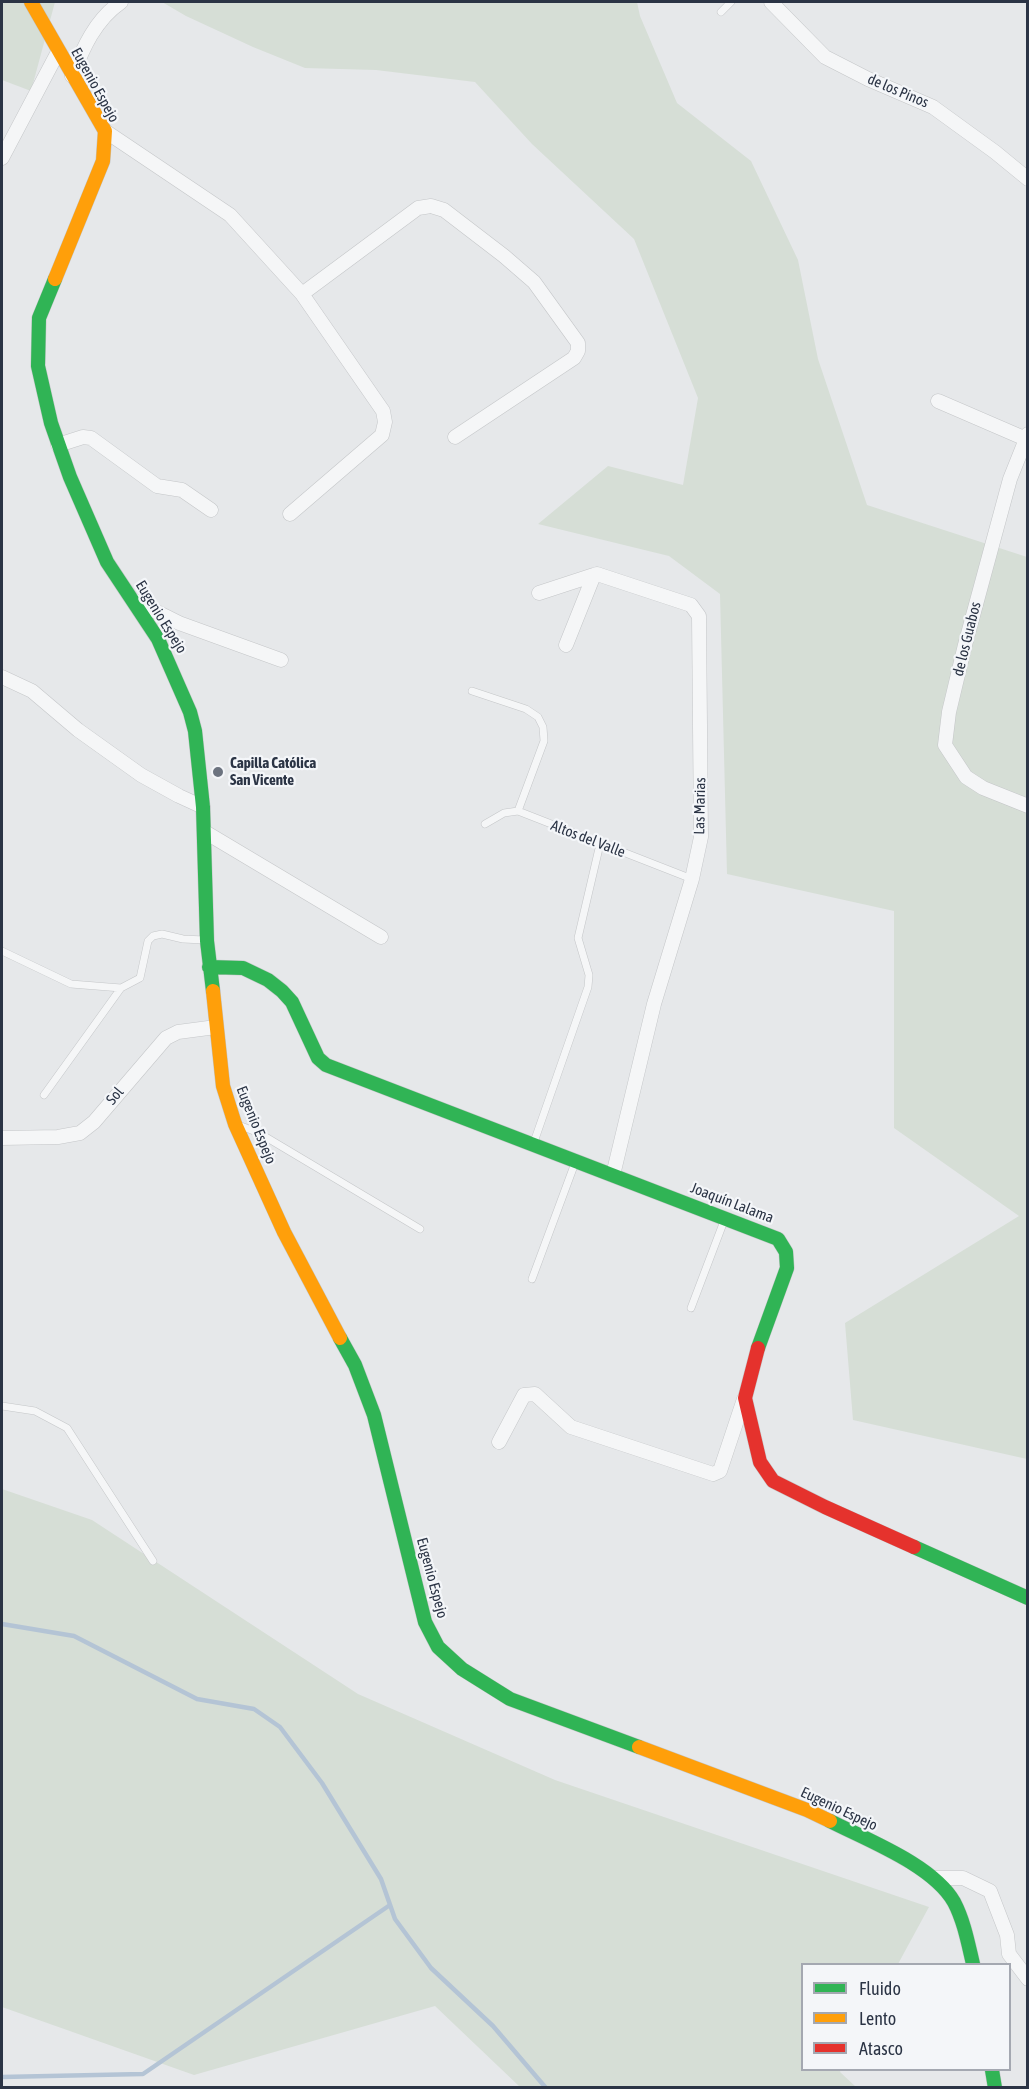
<!DOCTYPE html>
<meta charset="utf-8">
<style>
body{margin:0}
#map{position:relative;width:1029px;height:2089px;overflow:hidden;background:#e6e8ea;font-family:"Asap Condensed",sans-serif}
canvas{display:block}
.frame{position:absolute;inset:0;border:3px solid #2b3445;pointer-events:none}
.legend{position:absolute;left:801px;top:1963px;width:210px;height:108px;box-sizing:border-box;background:#f4f6f9;border:2px solid #a4a8b1;margin:0;padding:8px 10px;list-style:none;font-size:18px;color:#2b3445}
.legend li{display:flex;align-items:center;gap:12px;height:30px}
.legend b{width:30px;border:2px solid #a4a8b1}
</style>
<div id="map">
<canvas width="1029" height="2089"></canvas>
<div class="frame"></div>
<ul class="legend">
<li><b style="height:8px;background:#30b455"></b>Fluido</li>
<li><b style="height:8px;background:#ff9f0a"></b>Lento</li>
<li><b style="height:8px;background:#e5322d"></b>Atasco</li>
</ul>
</div>
<script>
const c = document.querySelector('canvas').getContext('2d');
c.lineJoin = 'round';
function paint(path, color) {
  c.fillStyle = color;
  c.fill(path, 'evenodd');
}
function stroke(path, color, width, dash) {
  c.strokeStyle = color;
  c.lineWidth = width;
  c.lineCap = dash ? 'butt' : 'round';
  c.setLineDash(dash || []);
  c.stroke(path);
}
function label(font, color, halo, rows, align = 'center') {
  c.font = font + ' "Asap Condensed",sans-serif';
  c.lineWidth = 4.5;
  c.setLineDash([]);
  c.textBaseline = 'middle';
  c.strokeStyle = halo;
  c.fillStyle = color;
  for (const [text, x, y, turn = 0] of rows) {
    c.save();
    c.translate(x, y);
    c.rotate((+turn || 0) * Math.PI / 180);
    c.textAlign = isNaN(turn) ? turn : align;
    if (halo) c.strokeText(text, 0, 0);
    c.fillText(text, 0, 0);
    c.restore();
  }
}
const green = new Path2D(`
 M 2,2 L 55,2 L 31,91 L 2,80 Z
 M 162,2 L 637,2 L 640,16 L 677,103 L 751,161 L 798,260 L 818,359 L 867,505 L 1027,557 L 1027,1459 L 853,1420 L 845,1323 L 1019,1216 L 894,1128 L 894,911 L 727,874 L 720,594 L 669,556 L 538,524 L 608,466 L 683,485 L 698,398 L 634,239 L 532,144 L 475,82 L 376,70 L 305,68 L 253,47 L 186,16 Z
 M 2,1489 L 92,1520 L 358,1694 L 555,1780 L 929,1907 L 898,1964 L 802,1964 L 802,2070 L 841,2070 L 840,2072 L 856,2087 L 520,2087 L 435,2006 L 194,2075 L 2,2007 Z`);
const stream = new Path2D(`
 M 2,1624 L 74,1636 L 197,1699 L 254,1709 L 280,1727 L 322,1783 L 381,1879 L 395,1919 L 431,1968 L 493,2026 L 546,2088
 M 2,2077 L 143,2074 L 390,1905`);
const lane = new Path2D(`
 M 721,12 L 731,2
 M 472,691 L 526,709 L 538,717 L 543,727 L 544,741 L 518,811
 M 485,824 L 504,813 L 518,811 L 692,879
 M 2,951 L 71,984 L 121,988 L 140,978 L 148,941 L 153,936 L 162,934 L 183,939 L 204,940
 M 44,1095 L 121,988
 M 241,1126 L 259,1133 L 420,1229
 M 534,1142 L 588,987 L 589,975 L 578,938 L 600,844
 M 532,1279 L 575,1163
 M 691,1308 L 724,1221
 M 2,1406 L 35,1411 L 67,1428 L 153,1561`);
const street = new Path2D(`
 M 771,2 L 825,57 L 868,79 L 933,107 L 995,152 L 1028,179
 M 72,76 C 83,48 95,20 121,2
 M 105,131 L 230,215 L 302,294 L 383,411 L 385,422 L 382,435 L 290,514
 M 2,158 L 58,52
 M 302,294 L 418,208 L 431,206 L 444,210 L 504,256 L 534,282 L 578,343 L 578,351 L 574,358 L 455,437
 M 938,401 L 1026,439
 M 1028,434 L 1010,479 L 965,645 L 949,712 L 945,745 L 966,777 L 983,788 L 1028,806
 M 58,445 L 83,437 L 91,438 L 157,486 L 182,490 L 211,510
 M 539,593 L 594,575
 M 133,600 L 179,623 L 281,660
 M 566,645 L 594,575 L 597,574 L 691,605 L 699,616 L 701,837 L 692,879 L 654,1004 L 613,1175
 M 2,677 L 32,691 L 78,730 L 141,775 L 179,796 L 203,807
 M 205,832 L 381,937
 M 2,1138 L 58,1137 L 80,1133 L 94,1122 L 166,1038 L 178,1032 L 216,1027
 M 499,1442 L 524,1395 L 535,1394 L 571,1427 L 713,1474 L 720,1471 L 744,1399
 M 934,1878 L 963,1878 L 990,1891 L 1007,1935 L 1009,1954 L 1028,1979`);
const fast = new Path2D(`
 M 55,279 L 39,318 L 38,366 L 51,423 L 70,477 L 107,562 L 158,639 L 190,712 L 195,731 L 203,807 L 207,941 L 213,991
 M 209,967 L 243,968 L 268,980 L 282,991 L 292,1002 L 318,1058 L 326,1065 L 778,1239 L 786,1252 L 787,1268 L 758,1348
 M 340,1338 L 355,1365 L 374,1415 L 425,1622 L 438,1647 L 462,1669 L 510,1699 L 639,1747
 M 914,1547 L 1028,1598
 M 830,1821 C 867,1840 933,1865 954,1902 C 964,1921 968,1943 973,1964
 M 992,2070 L 995,2088`);
const slow = new Path2D(`
 M 31,2 L 105,131 L 103,161 L 55,279
 M 213,991 L 223,1086 L 235,1124 L 284,1232 L 340,1338
 M 639,1747 L 807,1810 L 830,1821`);
const jam = new Path2D(`
 M 758,1348 L 745,1398 L 760,1462 L 773,1481 L 825,1507 L 914,1547`);
const markers = [
 [218,772,6,"#6c737f"]
];
const streetNames = [
 ["Eugenio Espejo",95,85,61],
 ["de los Pinos",898,91,23],
 ["Eugenio Espejo",161,617,58],
 ["de los Guabos",967,639,-76],
 ["Las Marias",700,806,-89],
 ["Altos del Valle",588,839,21],
 ["Sol",115,1096,-50],
 ["Eugenio Espejo",256,1125,68],
 ["Joaquín Lalama",732,1203,21],
 ["Eugenio Espejo",432,1578,75],
 ["Eugenio Espejo",839,1809,25]
];
const poiNames = [
 ["Capilla Católica",230,763],
 ["San Vicente",230,780]
];
paint(green, '#d6ded6');
stroke(stream, '#b4c4d5', 4.5);
stroke(lane, '#c4c6c8', 8);
stroke(street, '#c4c6c8', 15);
stroke(fast, '#c4c6c8', 15);
stroke(slow, '#c4c6c8', 15);
stroke(jam, '#c4c6c8', 15);
stroke(lane, '#f5f6f7', 7);
stroke(street, '#f5f6f7', 14);
stroke(fast, '#30b455', 14);
stroke(slow, '#ff9f0a', 14);
stroke(jam, '#e5322d', 14);
for (const [x, y, r, color] of markers) {
  const dot = new Path2D();
  dot.arc(x, y, r, 0, 2 * Math.PI);
  c.fillStyle = color;
  c.fill(dot);
  stroke(dot, '#f4f6f9', 2);
}
label('15px', '#2b3445', '#f4f6f9', streetNames);
label('bold 15px', '#2b3445', '#f4f6f9', poiNames, 'left');
</script>
